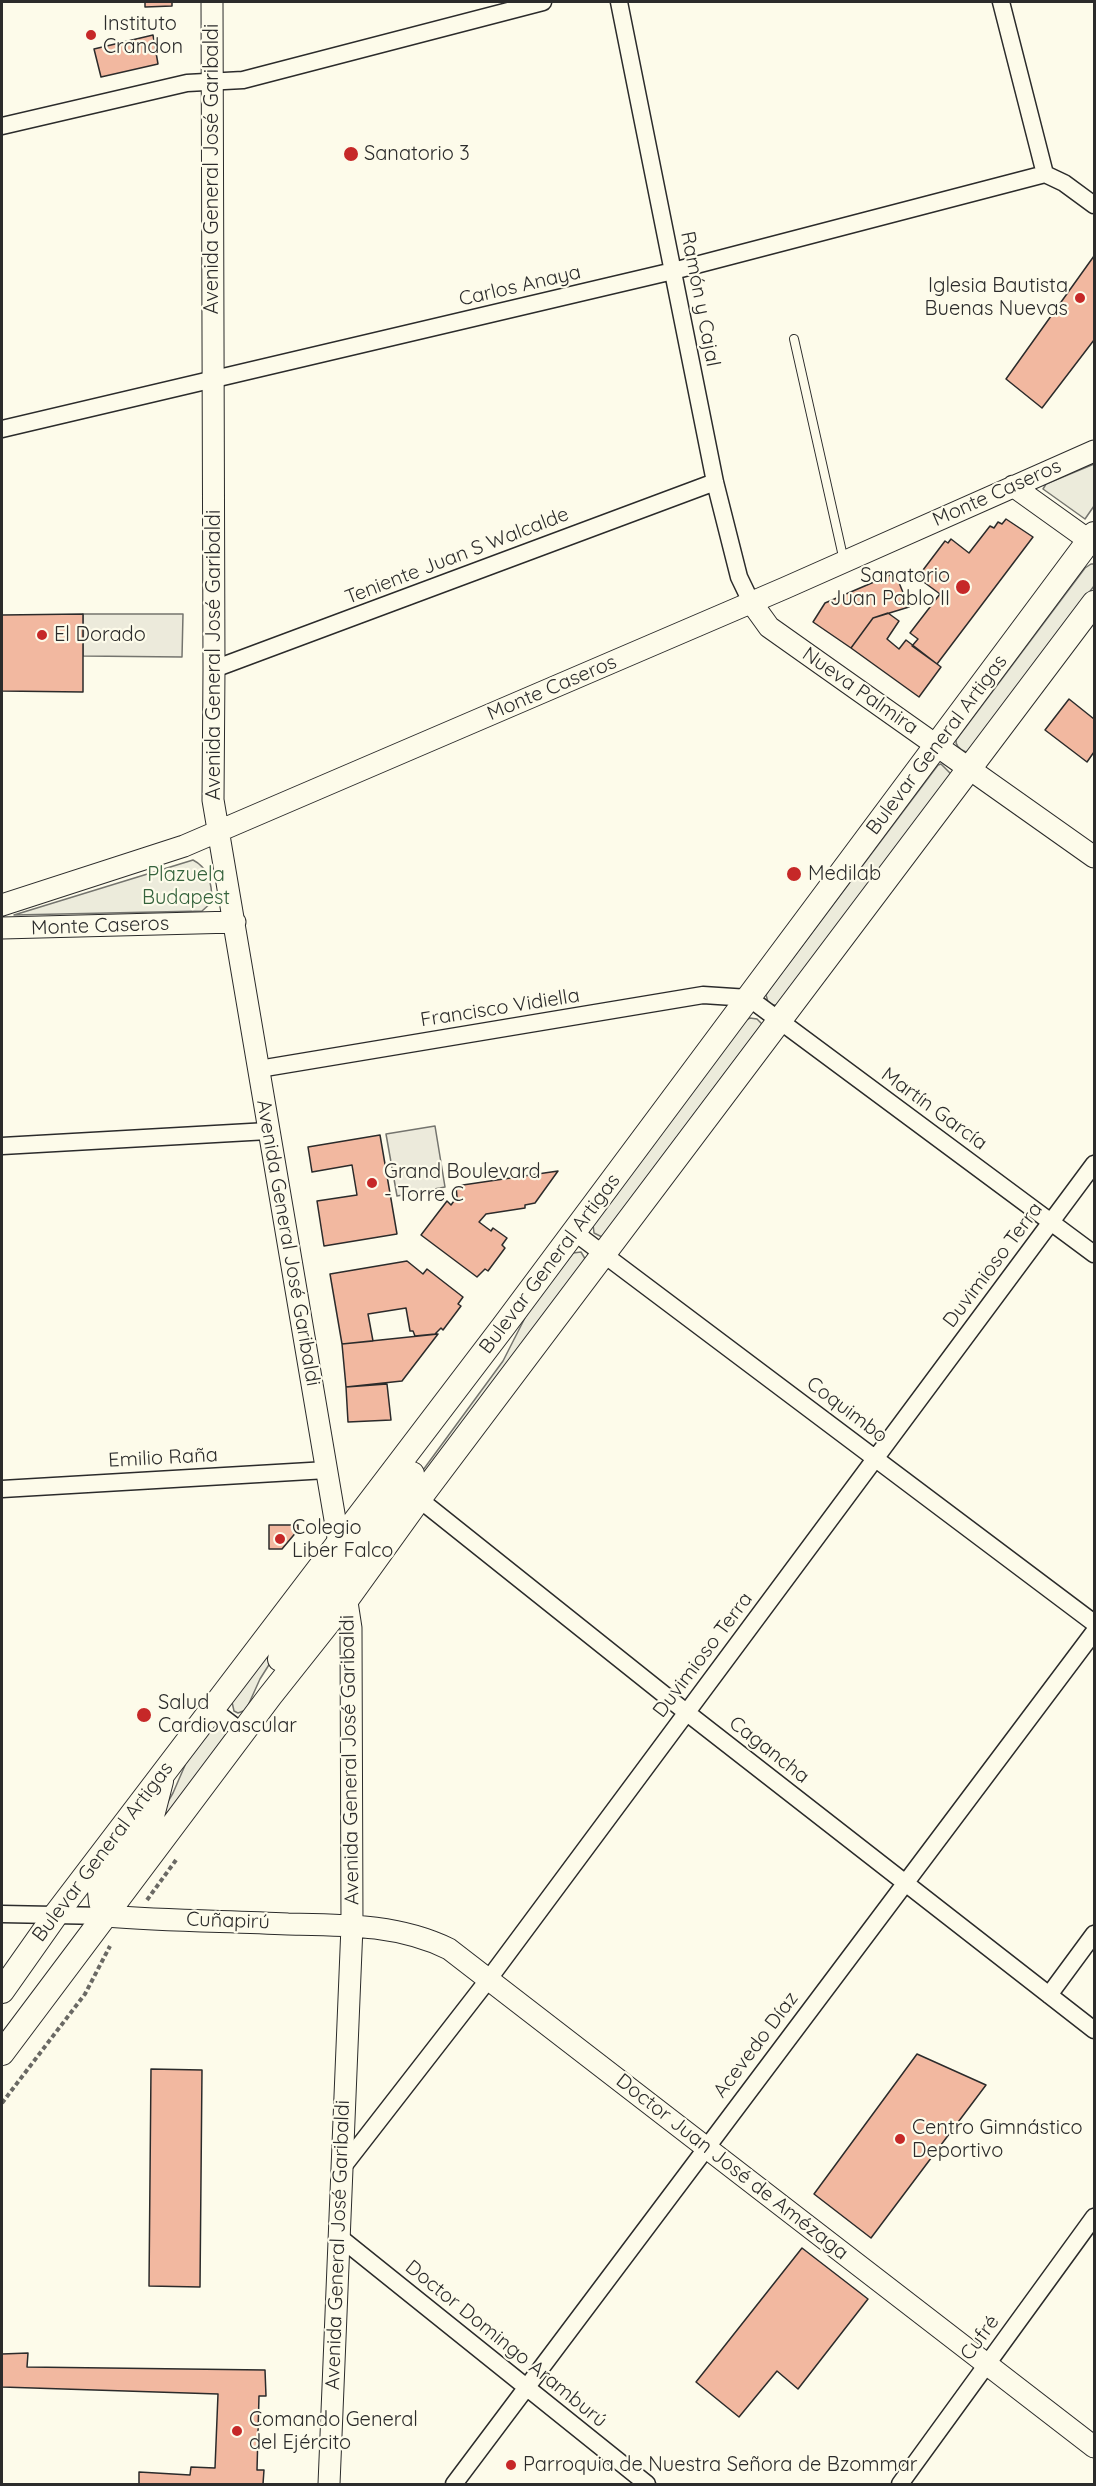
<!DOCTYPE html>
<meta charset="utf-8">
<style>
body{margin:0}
#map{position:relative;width:1096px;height:2486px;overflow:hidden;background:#fdfbea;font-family:Quicksand,sans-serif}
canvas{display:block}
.frame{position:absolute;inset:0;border:3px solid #2b2b2b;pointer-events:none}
</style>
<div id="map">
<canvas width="1096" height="2486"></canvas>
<div class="frame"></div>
</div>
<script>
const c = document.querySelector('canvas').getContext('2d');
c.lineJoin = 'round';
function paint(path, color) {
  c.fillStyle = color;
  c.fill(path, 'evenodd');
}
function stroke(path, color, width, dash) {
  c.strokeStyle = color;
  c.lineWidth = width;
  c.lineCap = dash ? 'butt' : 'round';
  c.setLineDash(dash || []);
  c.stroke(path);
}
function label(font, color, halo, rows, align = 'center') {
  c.font = font + ' Quicksand,sans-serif';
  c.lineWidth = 4.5;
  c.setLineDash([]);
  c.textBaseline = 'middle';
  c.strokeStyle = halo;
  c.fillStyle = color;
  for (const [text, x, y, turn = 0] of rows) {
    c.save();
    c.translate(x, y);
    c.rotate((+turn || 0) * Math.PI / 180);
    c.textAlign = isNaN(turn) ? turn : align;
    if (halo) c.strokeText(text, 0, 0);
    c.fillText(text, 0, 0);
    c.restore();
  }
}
const green = new Path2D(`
 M 1094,464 L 1094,506 L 1085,519 L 1043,489 L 1046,484 Z
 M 1091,564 L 1094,564 L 1094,586 L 973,747 L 966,752 C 961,750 955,747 956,740 L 1085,568 Z
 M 941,764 L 951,774 L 777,1005 L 773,1005 L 768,1002 L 766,995 L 769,990 L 938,765 Z
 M 193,860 C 209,868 212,884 212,902 L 202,911 L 14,915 Z
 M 750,1018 L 757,1019 L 762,1024 L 602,1237 L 594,1233 L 593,1224 L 746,1020 Z
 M 581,1252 L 587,1262 L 360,1556 L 503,1361 L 531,1306 L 573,1253 Z
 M 320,1584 L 260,1679 L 246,1710 L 238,1713 L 234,1711 L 232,1702 Z
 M 218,1725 L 228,1733 L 160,1824 L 156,1822 L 173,1793 L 186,1763 L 213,1727 Z`);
const parking = new Path2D(`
 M 83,614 L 183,614 L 182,657 L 83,656 Z
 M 435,1126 L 445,1187 L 397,1196 L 386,1134 Z`);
const building = new Path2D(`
 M 145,2 L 172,2 L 172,6 L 145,7 Z
 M 153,35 L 158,64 L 101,77 L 94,49 Z
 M 1094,256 L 1094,340 L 1042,408 L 1006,379 Z
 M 1006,519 L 1033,537 L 937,664 L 912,646 L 918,639 L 910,633 L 940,594 L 921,580 L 923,577 L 920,574 L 945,541 L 948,543 L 951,539 L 969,553 L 990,526 L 994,528 L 998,522 L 1002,524 Z
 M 895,573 L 909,607 L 873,618 L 851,648 L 813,622 L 825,603 Z
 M 888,613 L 899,621 L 887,639 L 899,649 L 906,640 L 941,667 L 919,697 L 851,648 L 873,618 Z
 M 83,614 L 83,692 L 2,691 L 2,615 Z
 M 1069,699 L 1094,719 L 1094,752 L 1087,762 L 1045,730 Z
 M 380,1135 L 397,1234 L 324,1246 L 317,1201 L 357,1195 L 352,1165 L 312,1172 L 308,1147 Z
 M 558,1171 L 535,1203 L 525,1205 L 525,1208 L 486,1214 L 479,1222 L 491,1231 L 493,1228 L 507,1238 L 502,1245 L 505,1248 L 488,1271 L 485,1269 L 477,1277 L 421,1235 L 447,1201 L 451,1205 L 457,1197 L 456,1186 Z
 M 407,1261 L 423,1274 L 427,1269 L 463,1297 L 458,1304 L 461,1306 L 443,1330 L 441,1328 L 435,1334 L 415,1336 L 413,1331 L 410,1331 L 406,1308 L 368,1314 L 373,1341 L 342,1344 L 330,1274 Z
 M 438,1334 L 402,1381 L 346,1387 L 342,1344 Z
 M 387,1384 L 391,1420 L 348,1422 L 346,1387 Z
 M 269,1525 L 298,1525 L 298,1530 L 282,1549 L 269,1549 Z
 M 917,2054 L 986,2085 L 871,2238 L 814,2194 Z
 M 151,2069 L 202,2070 L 200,2287 L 149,2286 Z
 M 802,2248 L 868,2299 L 798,2389 L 777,2371 L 739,2417 L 696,2382 Z
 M 28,2353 L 27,2367 L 265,2370 L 266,2396 L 259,2396 L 257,2470 L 264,2470 L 263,2484 L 139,2484 L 139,2472 L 190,2475 L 191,2467 L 215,2468 L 218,2394 L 2,2387 L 2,2354 Z`);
const path = new Path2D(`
 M 147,1900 L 176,1860
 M 2,2103 L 85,1994 L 110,1946`);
const service = new Path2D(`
 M 794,339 L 844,561`);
const minor = new Path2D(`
 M 619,2 L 715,482 L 739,577 L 751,602
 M 1001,2 L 1045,174
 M 2,126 L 187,83 L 243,80 L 543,2
 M 1045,174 L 1064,183 L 1094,205
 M 2,429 L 673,271 L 1045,174
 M 214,669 L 715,482
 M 259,1069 L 703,995 L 749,998 L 1094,1254
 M 2,1146 L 268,1131
 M 574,1232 L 1094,1623
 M 2,1489 L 327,1470
 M 419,1499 L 686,1712 L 1094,2030
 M 212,1709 L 242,1732
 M 2,1914 L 106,1916
 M 1049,1995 L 1094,1934
 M 342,2168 L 488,1980 L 1094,1164
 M 338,2236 L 647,2484
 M 454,2484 L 1094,1632
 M 900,2484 L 1094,2217`);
const tertiary = new Path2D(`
 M 212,2 L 214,669 L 213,800 L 341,1555
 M 1013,486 L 1094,544
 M 751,602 L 769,627 L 1094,857
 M 2,905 L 184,846 L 785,588 L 1094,451
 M 2,928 L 235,922
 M 106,1916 C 166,1921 227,1921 288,1924 C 343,1925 398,1924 449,1949 L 1094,2447
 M 329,2484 L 352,1926 L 351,1628 L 345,1589`);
const secondary = new Path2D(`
 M 347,1597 L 350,1567 L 357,1549 L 412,1474
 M 280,1659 L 329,1590 L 336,1572 L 338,1552
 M 106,1916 L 101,1902 L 100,1891 L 106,1877 L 152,1816 L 161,1781
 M 2,1991 L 57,1913 L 503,1327 L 1094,534
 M 2,2053 L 270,1696 L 347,1599 L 419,1499 L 1094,603`);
const markers = [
 [91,35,6,"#c62828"],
 [351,154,8,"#c62828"],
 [1080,298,6,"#c62828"],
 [963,587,8,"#c62828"],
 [42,635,6,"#c62828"],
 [794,874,8,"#c62828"],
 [372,1183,6,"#c62828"],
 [280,1539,6,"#c62828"],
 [144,1715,8,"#c62828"],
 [900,2139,6,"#c62828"],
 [237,2431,6,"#c62828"],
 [511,2465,6,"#c62828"]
];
const poiNames = [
 ["Instituto",103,24],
 ["Crandon",103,47],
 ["Sanatorio 3",364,154],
 ["Iglesia Bautista",1068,286,"right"],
 ["Buenas Nuevas",1068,309,"right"],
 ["Sanatorio",950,576,"right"],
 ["Juan Pablo II",950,599,"right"],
 ["El Dorado",54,635],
 ["Medilab",808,874],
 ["Grand Boulevard",384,1172],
 ["- Torre C",384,1195],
 ["Colegio",292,1528],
 ["Liber Falco",292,1551],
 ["Salud",158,1703],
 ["Cardiovascular",158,1726],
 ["Centro Gimnástico",912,2128],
 ["Deportivo",912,2151],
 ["Comando General",249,2420],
 ["del Ejército",249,2443],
 ["Parroquia de Nuestra Señora de Bzommar",523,2465]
];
const streetNames = [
 ["Avenida General José Garibaldi",212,169,-90],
 ["Carlos Anaya",520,286,-13],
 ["Ramón y Cajal",700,299,79],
 ["Monte Caseros",997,493,-24],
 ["Teniente Juan S Walcalde",457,556,-21],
 ["Avenida General José Garibaldi",214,655,-90],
 ["Monte Caseros",552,688,-23],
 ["Nueva Palmira",860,691,35],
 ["Bulevar General Artigas",937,745,-53],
 ["Monte Caseros",100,926,-2],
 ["Francisco Vidiella",500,1008,-9],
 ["Martín García",934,1109,36],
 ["Avenida General José Garibaldi",288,1243,80],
 ["Bulevar General Artigas",550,1264,-53],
 ["Duvimioso Terra",993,1265,-53],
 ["Coquimbo",847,1410,37],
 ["Emilio Raña",163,1458,-3],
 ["Duvimioso Terra",703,1655,-53],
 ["Cagancha",769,1750,38],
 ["Avenida General José Garibaldi",350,1760,-91],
 ["Bulevar General Artigas",103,1852,-53],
 ["Cuñapirú",228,1921,2],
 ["Acevedo Díaz",756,2045,-53],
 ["Doctor Juan José de Amézaga",732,2167,38],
 ["Avenida General José Garibaldi",338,2245,-88],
 ["Cufré",980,2338,-54],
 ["Doctor Domingo Aramburú",506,2344,39]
];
const parkNames = [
 ["Plazuela",186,875],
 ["Budapest",186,898]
];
paint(green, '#ecebdb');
stroke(green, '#74746e', 1.5);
paint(parking, '#eceadb');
stroke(parking, '#74746e', 1.5);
paint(building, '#f2b8a0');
stroke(building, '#2b2b2b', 1.5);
stroke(service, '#2b2b2b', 10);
stroke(minor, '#2b2b2b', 19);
stroke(tertiary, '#2b2b2b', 23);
stroke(secondary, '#2b2b2b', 26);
stroke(path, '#6a6964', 4, [4.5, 3]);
stroke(service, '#fdfbea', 8);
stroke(minor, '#fdfbea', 16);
stroke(tertiary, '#fdfbea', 21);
stroke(secondary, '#fdfbea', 24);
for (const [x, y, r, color] of markers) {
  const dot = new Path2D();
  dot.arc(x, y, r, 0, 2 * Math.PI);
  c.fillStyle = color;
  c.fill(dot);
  stroke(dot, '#fdfbea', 2);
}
label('20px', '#2b2b2b', '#fdfbea', poiNames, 'left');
label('20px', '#2b2b2b', '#fdfbea', streetNames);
label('20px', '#34623c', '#fdfbea', parkNames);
</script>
